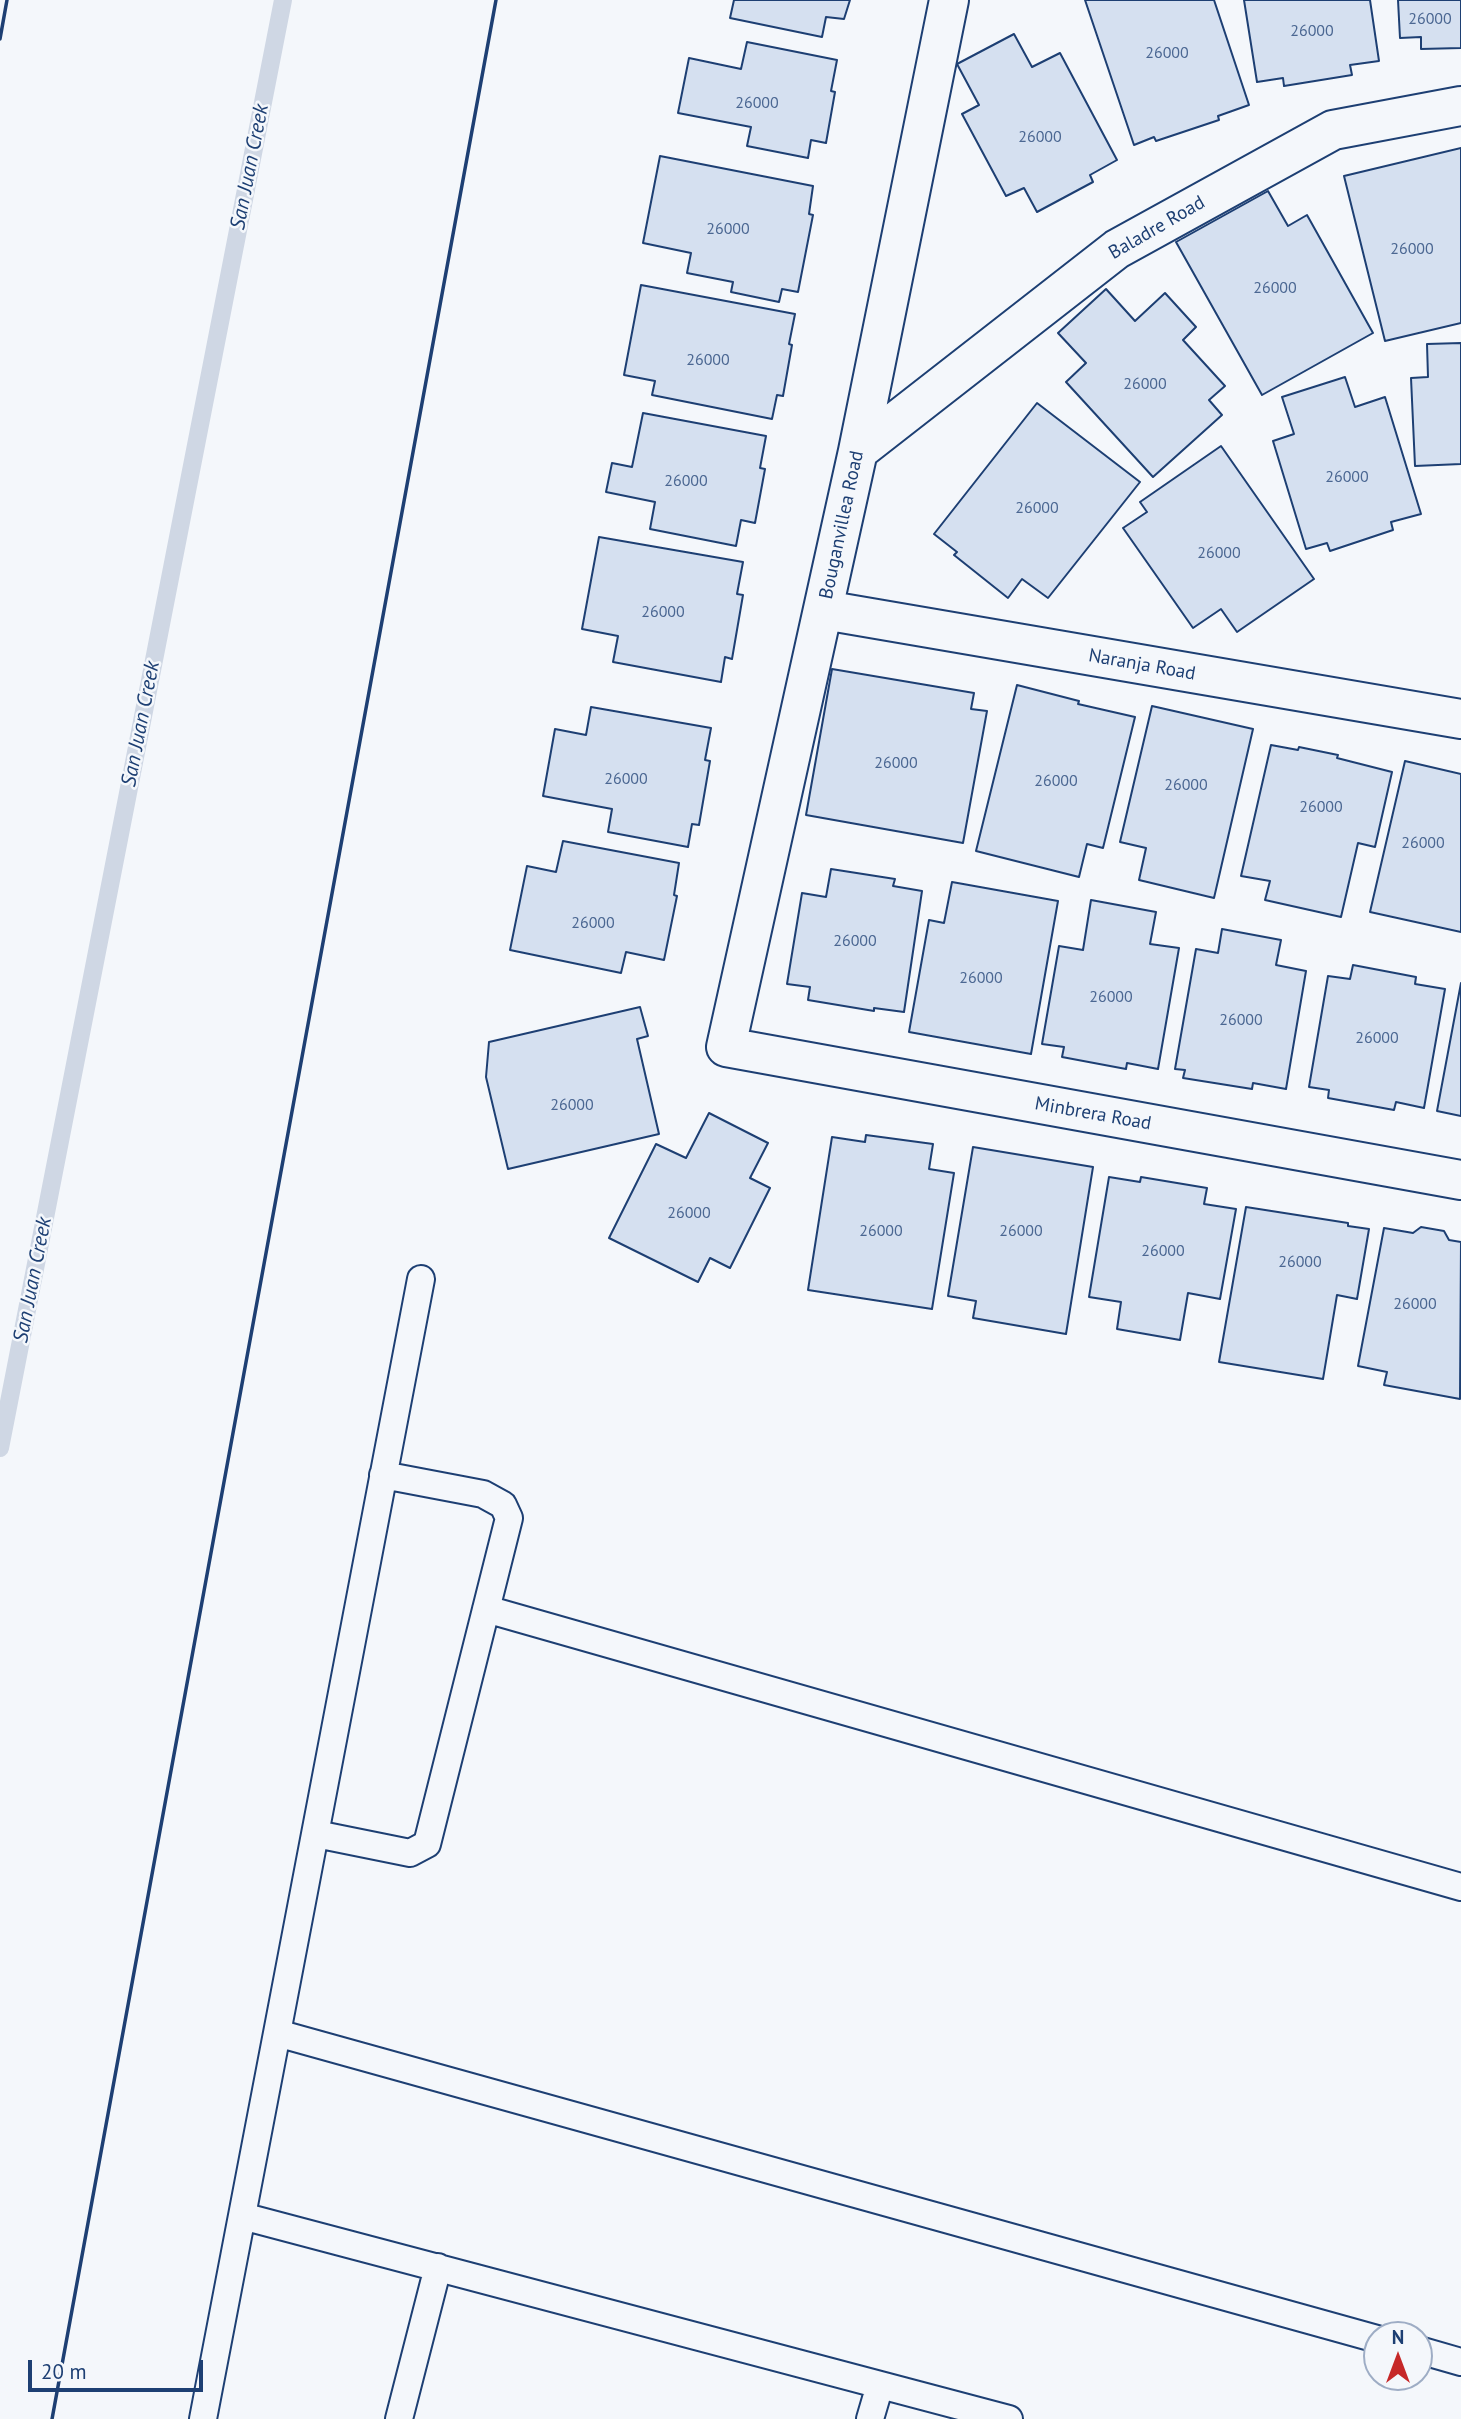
<!DOCTYPE html>
<style>
body{margin:0}
#map{position:relative;width:1461px;height:2419px;overflow:hidden;background:#f4f7fb;font-family:"PT Sans",sans-serif}
canvas{display:block}
.north{position:absolute;left:1363px;top:2321px;width:70px;height:70px;box-sizing:border-box;background:#f4f7fb;border:2px solid #9eadc5;border-radius:50%;rotate:0deg;font-size:19px;font-weight:700;line-height:28px;text-align:center;color:#1d3f73}
.north::after{content:'';display:block;margin:auto;width:24px;height:32px;background:#c62828;clip-path:polygon(50% 0,100% 100%,50% 72%,0 100%)}
.scale{position:absolute;left:28px;top:2360px;width:175px;height:32px;box-sizing:border-box;border:4px solid #1d3f73;border-top:0;padding-left:9px;font-size:21px;line-height:24px;white-space:nowrap;color:#1d3f73;-webkit-text-stroke:5px #f4f7fb;paint-order:stroke}
</style>
<div id="map">
<canvas width="1461" height="2419"></canvas>
<div class="north">N</div>
<div class="scale">20 m</div>
</div>
<script>
const c = document.querySelector('canvas').getContext('2d');
c.lineJoin = 'round';
function stroke(path, color, width, dash) {
  c.strokeStyle = color;
  c.lineWidth = width;
  c.lineCap = dash ? 'butt' : 'round';
  c.setLineDash(dash || []);
  c.stroke(path);
}
function paint(path, color) {
  c.fillStyle = color;
  c.fill(path, 'evenodd');
}
function label(font, color, halo, rows, align = 'center') {
  c.font = font + ' "PT Sans",sans-serif';
  c.lineWidth = 5;
  c.setLineDash([]);
  c.textBaseline = 'middle';
  c.strokeStyle = halo;
  c.fillStyle = color;
  for (const [text, x, y, turn = 0] of rows) {
    c.save();
    c.translate(x, y);
    c.rotate((+turn || 0) * Math.PI / 180);
    c.textAlign = isNaN(turn) ? turn : align;
    if (halo) c.strokeText(text, 0, 0);
    c.fillText(text, 0, 0);
    c.restore();
  }
}
const stream = new Path2D(`
 M 0,1448 L 283,0`);
const building = new Path2D(`
 M 734,0 L 850,0 L 844,19 L 826,17 L 822,37 L 730,18 Z
 M 1085,0 L 1214,0 L 1249,105 L 1218,116 L 1219,120 L 1156,141 L 1154,137 L 1134,145 Z
 M 1244,0 L 1370,0 L 1379,61 L 1350,65 L 1352,75 L 1284,86 L 1283,78 L 1257,82 Z
 M 1398,0 L 1461,0 L 1461,48 L 1421,49 L 1421,37 L 1400,38 Z
 M 1014,34 L 1032,67 L 1060,53 L 1117,160 L 1090,175 L 1093,182 L 1037,212 L 1024,188 L 1006,196 L 962,114 L 979,105 L 957,64 Z
 M 747,42 L 837,60 L 831,91 L 835,92 L 826,143 L 811,140 L 808,158 L 747,146 L 751,127 L 678,113 L 689,58 L 741,69 Z
 M 1461,148 L 1461,323 L 1385,341 L 1344,176 Z
 M 660,156 L 813,186 L 809,214 L 813,215 L 798,292 L 782,289 L 779,302 L 731,292 L 733,282 L 687,273 L 691,253 L 643,243 Z
 M 1268,191 L 1288,226 L 1307,215 L 1373,333 L 1262,395 L 1176,242 Z
 M 641,285 L 795,314 L 789,344 L 792,345 L 783,396 L 777,395 L 772,419 L 652,395 L 655,381 L 624,375 Z
 M 1106,289 L 1135,321 L 1165,293 L 1196,327 L 1183,340 L 1225,386 L 1209,400 L 1222,415 L 1153,477 L 1066,382 L 1086,363 L 1058,333 Z
 M 1461,343 L 1461,464 L 1415,466 L 1411,378 L 1428,377 L 1427,344 Z
 M 1345,377 L 1355,407 L 1385,397 L 1421,514 L 1391,522 L 1393,530 L 1330,551 L 1327,543 L 1306,549 L 1273,441 L 1294,434 L 1282,397 Z
 M 1037,403 L 1140,482 L 1048,598 L 1022,579 L 1008,598 L 954,555 L 957,552 L 934,534 Z
 M 643,413 L 766,436 L 760,468 L 765,469 L 755,523 L 741,520 L 736,546 L 650,529 L 655,502 L 606,492 L 612,463 L 632,467 Z
 M 1221,446 L 1314,579 L 1237,632 L 1221,609 L 1193,628 L 1123,528 L 1147,512 L 1140,502 Z
 M 599,537 L 743,562 L 737,594 L 743,595 L 732,659 L 725,657 L 721,682 L 613,662 L 618,636 L 582,629 Z
 M 832,669 L 974,693 L 971,709 L 987,711 L 963,843 L 806,815 Z
 M 1017,685 L 1079,701 L 1078,704 L 1135,717 L 1103,848 L 1087,844 L 1079,877 L 976,851 Z
 M 1152,706 L 1253,729 L 1214,898 L 1139,880 L 1146,848 L 1120,842 Z
 M 591,707 L 711,728 L 705,760 L 710,761 L 699,825 L 692,824 L 688,847 L 608,832 L 612,809 L 543,796 L 555,729 L 586,735 Z
 M 1271,745 L 1298,750 L 1299,747 L 1338,755 L 1337,758 L 1392,772 L 1375,847 L 1358,843 L 1341,917 L 1265,900 L 1270,881 L 1241,876 Z
 M 1405,761 L 1461,774 L 1461,932 L 1370,912 Z
 M 563,841 L 679,863 L 674,895 L 677,896 L 664,960 L 626,952 L 621,973 L 510,950 L 527,866 L 556,872 Z
 M 831,869 L 895,879 L 893,886 L 922,891 L 904,1012 L 874,1008 L 874,1011 L 808,1000 L 810,987 L 787,984 L 802,893 L 826,897 Z
 M 952,882 L 1058,901 L 1031,1054 L 909,1032 L 929,920 L 944,923 Z
 M 1091,900 L 1156,912 L 1150,944 L 1179,948 L 1158,1069 L 1127,1063 L 1126,1069 L 1062,1057 L 1064,1047 L 1042,1044 L 1059,946 L 1083,950 Z
 M 1222,929 L 1281,940 L 1276,965 L 1306,971 L 1286,1089 L 1253,1083 L 1252,1089 L 1183,1078 L 1185,1070 L 1175,1069 L 1196,949 L 1218,953 Z
 M 1353,965 L 1416,977 L 1415,984 L 1445,989 L 1424,1108 L 1396,1102 L 1394,1110 L 1328,1098 L 1329,1090 L 1309,1087 L 1328,976 L 1350,979 Z
 M 1461,983 L 1461,1116 L 1437,1111 Z
 M 640,1007 L 648,1036 L 637,1039 L 659,1134 L 508,1169 L 486,1077 L 489,1042 Z
 M 709,1113 L 768,1143 L 750,1178 L 770,1188 L 730,1268 L 710,1258 L 698,1282 L 609,1238 L 656,1144 L 686,1158 Z
 M 866,1135 L 933,1144 L 929,1169 L 954,1173 L 932,1309 L 808,1290 L 832,1137 L 865,1142 Z
 M 973,1147 L 1093,1167 L 1066,1334 L 973,1318 L 976,1301 L 948,1296 Z
 M 1109,1177 L 1140,1182 L 1141,1177 L 1207,1188 L 1204,1204 L 1236,1209 L 1220,1299 L 1188,1293 L 1180,1340 L 1117,1329 L 1121,1302 L 1089,1297 Z
 M 1246,1207 L 1348,1223 L 1348,1226 L 1369,1229 L 1357,1299 L 1337,1295 L 1323,1379 L 1219,1362 Z
 M 1421,1227 L 1444,1231 L 1449,1240 L 1461,1242 L 1460,1399 L 1384,1385 L 1387,1372 L 1358,1366 L 1384,1228 L 1413,1233 Z`);
const service = new Path2D(`
 M 486,1609 L 1461,1887
 M 316,1834 L 410,1853 L 427,1844 L 509,1518 L 503,1505 L 483,1494 L 383,1475
 M 277,2033 L 421,1279
 M 242,2216 L 1009,2419
 M 1419,2350 L 1461,2362
 M 203,2419 L 277,2033 L 1377,2339
 M 399,2419 L 438,2267
 M 870,2419 L 880,2385`);
const minor = new Path2D(`
 M 949,0 L 858,451 L 726,1047 L 1461,1180
 M 858,451 L 1117,249 L 1333,130 L 1461,106
 M 824,610 L 1461,719`);
const wall = new Path2D(`
 M 0,39 L 7,0
 M 52,2419 L 496,0`);
const numberNames = [
 ["26000",1430,19],
 ["26000",1312,31],
 ["26000",1167,53],
 ["26000",757,103],
 ["26000",1040,137],
 ["26000",728,229],
 ["26000",1412,249],
 ["26000",1275,288],
 ["26000",708,360],
 ["26000",1145,384],
 ["26000",1347,477],
 ["26000",686,481],
 ["26000",1037,508],
 ["26000",1219,553],
 ["26000",663,612],
 ["26000",896,763],
 ["26000",626,779],
 ["26000",1056,781],
 ["26000",1186,785],
 ["26000",1321,807],
 ["26000",1423,843],
 ["26000",593,923],
 ["26000",855,941],
 ["26000",981,978],
 ["26000",1111,997],
 ["26000",1241,1020],
 ["26000",1377,1038],
 ["26000",572,1105],
 ["26000",689,1213],
 ["26000",881,1231],
 ["26000",1021,1231],
 ["26000",1163,1251],
 ["26000",1300,1262],
 ["26000",1415,1304]
];
const streetNames = [
 ["Baladre Road",1157,228,-30],
 ["Bouganvillea Road",842,525,-78],
 ["Naranja Road",1142,665,10],
 ["Minbrera Road",1093,1114,10]
];
const waterNames = [
 ["San Juan Creek",250,167,-79],
 ["San Juan Creek",141,724,-79],
 ["San Juan Creek",33,1280,-79]
];
stroke(stream, '#cfd7e4', 18);
paint(building, '#d5e0f0');
stroke(building, '#1d3f73', 2);
stroke(service, '#1d3f73', 30);
stroke(minor, '#1d3f73', 42);
stroke(service, '#f4f7fb', 26);
stroke(minor, '#f4f7fb', 38);
stroke(wall, '#1d3f73', 3.5);
label('16px', '#4b6792', null, numberNames);
label('19px', '#1d3f73', '#f4f7fb', streetNames);
label('italic 21px', '#1d3f73', '#f4f7fb', waterNames);
</script>
